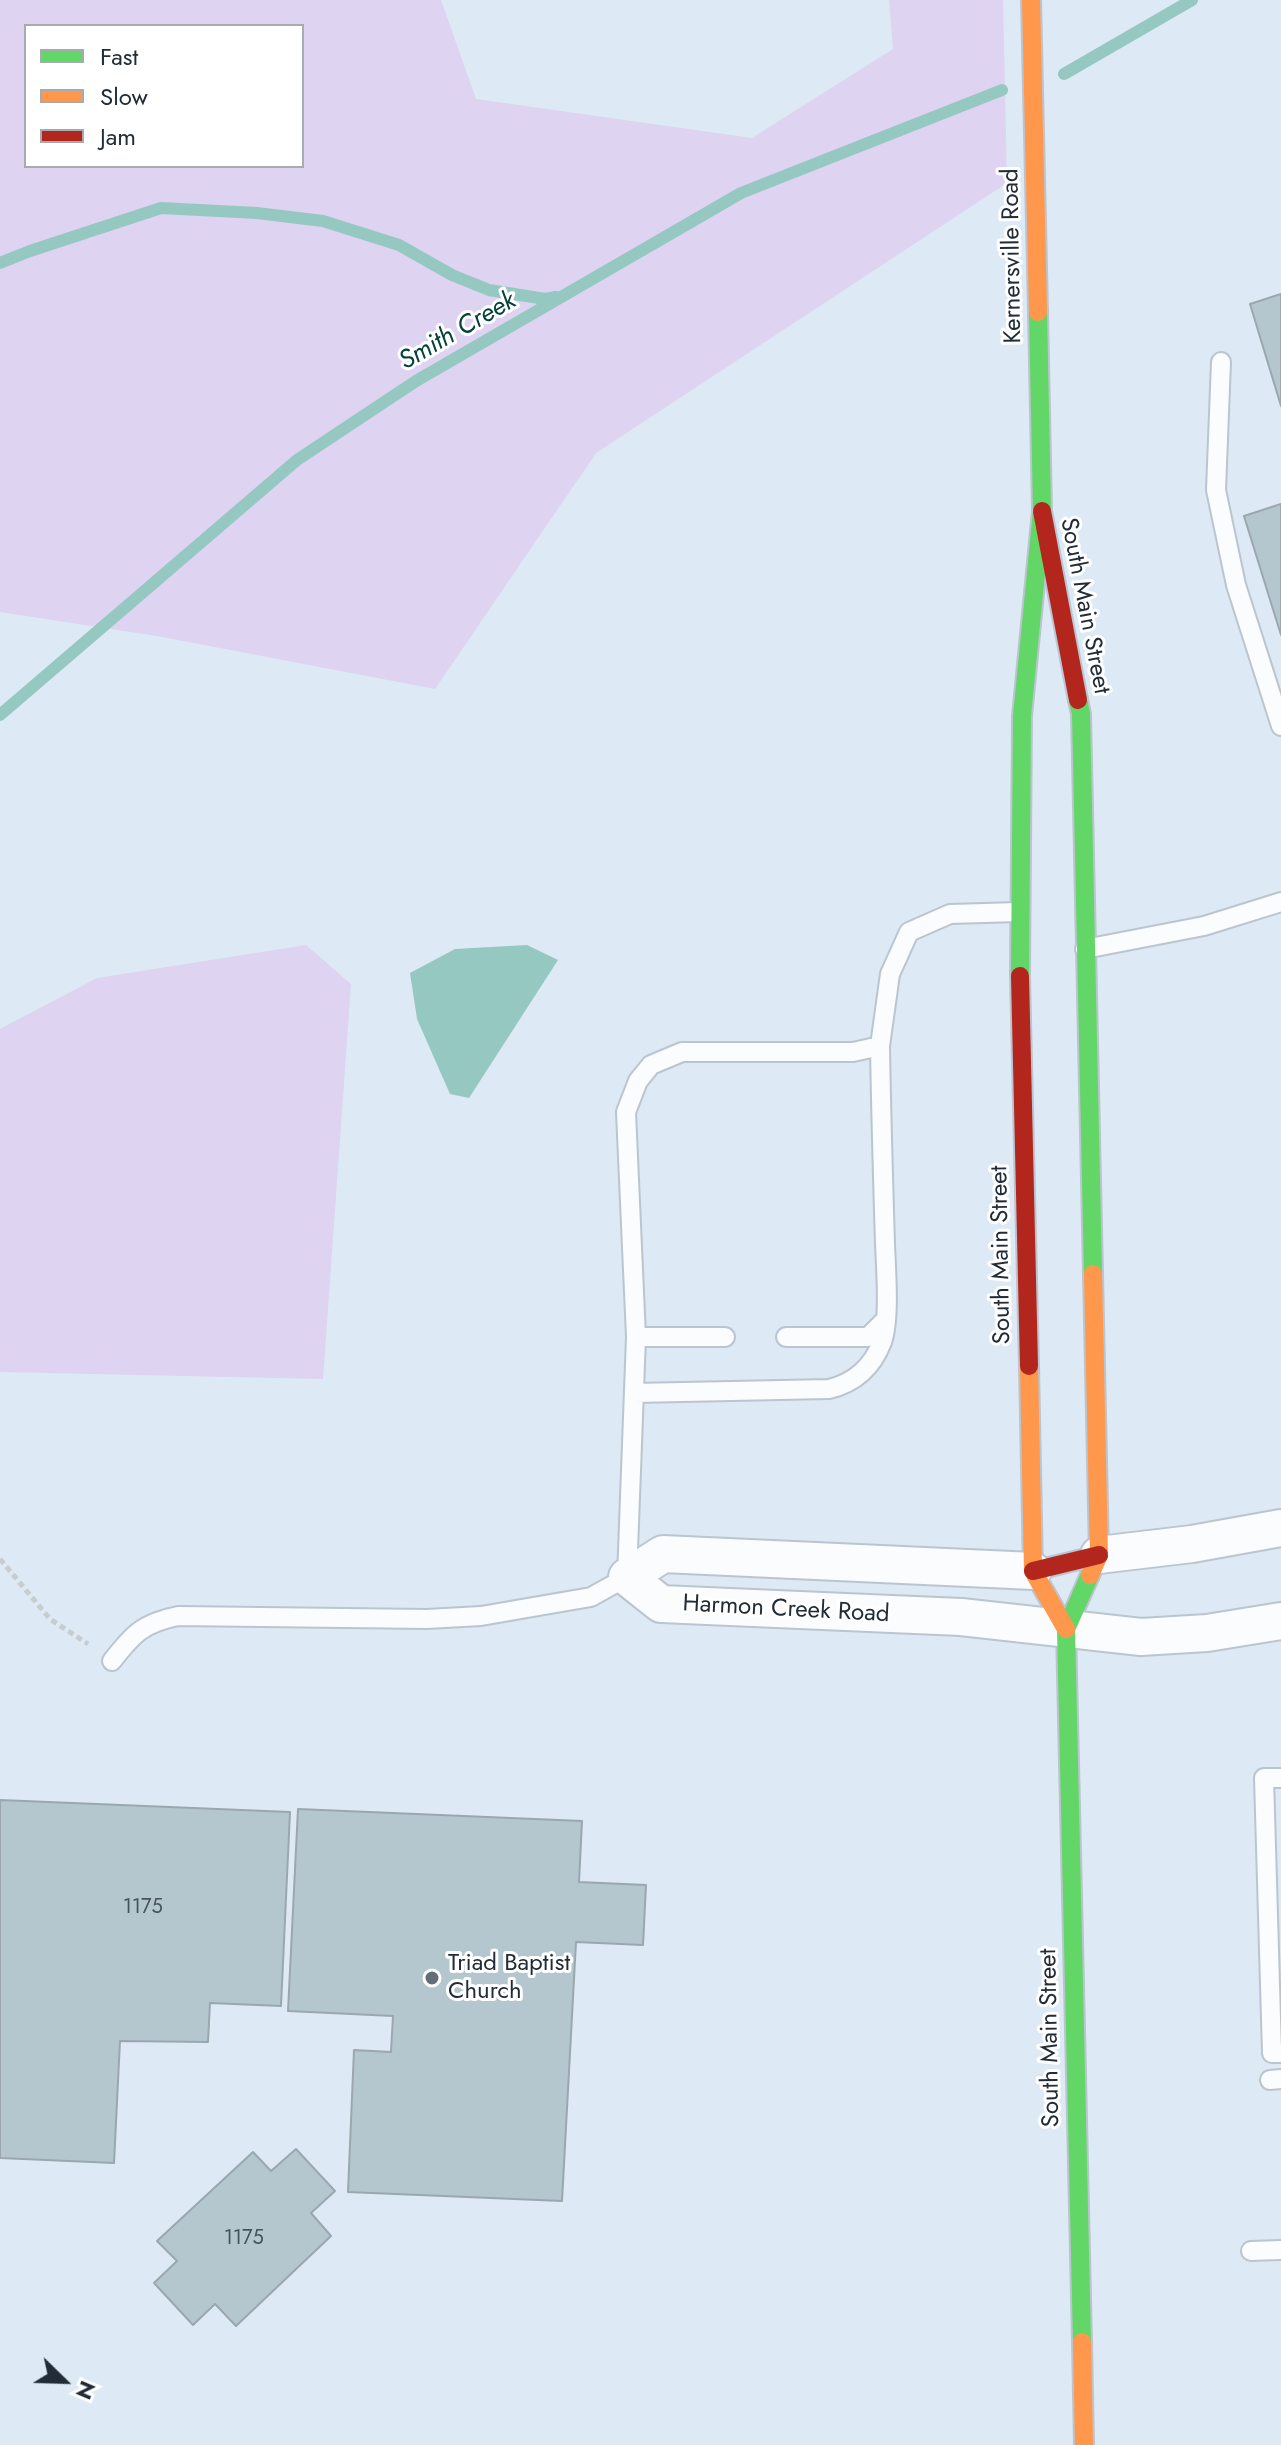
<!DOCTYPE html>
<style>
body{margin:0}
#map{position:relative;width:1281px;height:2445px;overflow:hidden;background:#dde9f4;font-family:Jost,sans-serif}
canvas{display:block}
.legend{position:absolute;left:24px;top:24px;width:280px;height:144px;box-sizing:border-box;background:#fff;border:2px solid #a6abaf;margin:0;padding:10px 14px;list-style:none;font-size:24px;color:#212c36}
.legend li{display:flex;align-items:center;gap:16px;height:40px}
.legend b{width:40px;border:2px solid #a6abaf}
.north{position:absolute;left:24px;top:2341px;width:80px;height:80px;-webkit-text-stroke:6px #fff;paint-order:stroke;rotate:113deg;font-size:22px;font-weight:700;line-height:32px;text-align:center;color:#212c36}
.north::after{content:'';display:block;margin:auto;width:28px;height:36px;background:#212c36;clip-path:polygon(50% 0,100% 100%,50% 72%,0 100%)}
</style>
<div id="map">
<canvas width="1281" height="2445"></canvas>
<ul class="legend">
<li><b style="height:10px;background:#63d668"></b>Fast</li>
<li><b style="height:10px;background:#ff974d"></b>Slow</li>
<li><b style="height:10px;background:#b3261e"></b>Jam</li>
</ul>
<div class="north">N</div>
</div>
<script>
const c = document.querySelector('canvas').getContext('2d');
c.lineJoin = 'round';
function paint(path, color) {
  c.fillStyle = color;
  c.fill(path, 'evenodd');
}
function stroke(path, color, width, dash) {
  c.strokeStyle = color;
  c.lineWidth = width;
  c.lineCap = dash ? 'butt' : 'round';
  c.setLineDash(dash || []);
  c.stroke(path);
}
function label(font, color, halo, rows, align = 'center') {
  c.font = font + ' Jost,sans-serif';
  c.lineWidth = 6;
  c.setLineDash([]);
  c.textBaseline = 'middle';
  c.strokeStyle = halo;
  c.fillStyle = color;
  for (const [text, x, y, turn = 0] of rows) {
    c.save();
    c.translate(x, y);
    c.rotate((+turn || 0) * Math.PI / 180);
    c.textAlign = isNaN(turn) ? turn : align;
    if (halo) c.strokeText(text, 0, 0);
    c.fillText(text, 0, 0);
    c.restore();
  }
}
const green = new Path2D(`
 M 0,0 L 441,0 L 476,99 L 752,138 L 893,49 L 889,0 L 1003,0 L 1007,183 L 596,453 L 435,689 L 157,636 L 0,612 ZM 302,26 L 302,166 L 26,166 L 26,26 Z
 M 306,945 L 351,984 L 323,1379 L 0,1372 L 0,1029 L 97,978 Z`);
const water = new Path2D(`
 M 527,945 L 558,960 L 469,1098 L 450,1094 L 417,1019 L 410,973 L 455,949 Z`);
const stream = new Path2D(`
 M 1064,74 L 1192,0
 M 0,263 L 30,251 L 161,208 L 257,213 L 323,221 L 399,245 L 452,275 L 489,290 L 545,299 L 556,297
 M 0,715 L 297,460 L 416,381 L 741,193 L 1002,90`);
const building = new Path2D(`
 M 1281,294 L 1281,406 L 1250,304 Z
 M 1281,504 L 1281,635 L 1244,516 Z
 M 0,1800 L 290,1812 L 281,2006 L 210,2003 L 208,2042 L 120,2041 L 114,2163 L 0,2158 Z
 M 298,1809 L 582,1821 L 579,1882 L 646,1885 L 643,1945 L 576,1942 L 562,2201 L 348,2192 L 354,2050 L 391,2052 L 393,2016 L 288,2011 Z
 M 296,2149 L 335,2191 L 311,2213 L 331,2236 L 236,2326 L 215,2304 L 193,2325 L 154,2283 L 177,2261 L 157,2241 L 253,2152 L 271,2171 Z`);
const path = new Path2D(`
 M 0,1559 L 50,1619 L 88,1644`);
const lane = new Path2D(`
 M 1221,362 L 1216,490 L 1236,585 L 1281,726
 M 1085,949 L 1204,926 L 1281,902
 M 636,1337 L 725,1337
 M 786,1337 L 868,1337 L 884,1321
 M 634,1393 L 829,1389 C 854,1383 872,1368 882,1342 C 890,1319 886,1270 885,1244 C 883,1178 881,1112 880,1046
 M 112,1661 C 133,1634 143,1623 178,1616 L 427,1619 L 481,1616 L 591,1597 L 627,1577 L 636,1337 L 626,1112 L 638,1081 L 651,1065 L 682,1052 L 853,1052 L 880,1046 L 890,974 L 909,932 L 950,914 L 1019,912
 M 1281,1778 L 1264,1778 L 1272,2053 L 1281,2053
 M 1270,2080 L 1281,2079
 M 1251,2251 L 1281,2250`);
const street = new Path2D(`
 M 1099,1555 L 1192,1544 L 1281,1528
 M 1033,1571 L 663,1554 L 627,1577 L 661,1604 L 961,1617 L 1141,1637 L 1207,1633 L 1281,1621`);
const fast = new Path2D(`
 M 1078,700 L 1081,714 L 1093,1274
 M 1020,976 L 1022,716 L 1042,511 L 1038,312
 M 1082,2342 L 1066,1629 L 1090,1575`);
const slow = new Path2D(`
 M 1031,0 L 1038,312
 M 1029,1366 L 1033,1571 L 1066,1629
 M 1090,1575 L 1099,1555 L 1093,1274
 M 1082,2342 L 1084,2445`);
const jam = new Path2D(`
 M 1042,511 L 1078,700
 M 1020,976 L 1029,1366
 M 1033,1571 L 1099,1555`);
const markers = [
 [432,1978,8,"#636e78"]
];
const numberNames = [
 ["1175",143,1908],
 ["1175",244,2239]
];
const streetNames = [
 ["Kernersville Road",1013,256,-91],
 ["South Main Street",1084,606,79],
 ["South Main Street",1002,1255,-91],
 ["Harmon Creek Road",786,1610,3],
 ["South Main Street",1051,2038,-91]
];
const poiNames = [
 ["Triad Baptist",448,1964],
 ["Church",448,1992]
];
const waterNames = [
 ["Smith Creek",458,332,-30]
];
paint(green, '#ded3f1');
paint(water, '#95c8c1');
stroke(stream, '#95c8c1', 12);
paint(building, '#b4c7cf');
stroke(building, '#9aa8ae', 2);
stroke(lane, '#bbc5cf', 22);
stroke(street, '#bbc5cf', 40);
stroke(fast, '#bbc5cf', 22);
stroke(slow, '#bbc5cf', 22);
stroke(jam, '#bbc5cf', 22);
stroke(path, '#c8cccf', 5, [6, 4]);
stroke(lane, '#fafcfd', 18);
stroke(street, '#fafcfd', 36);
stroke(fast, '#63d668', 18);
stroke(slow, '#ff974d', 18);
stroke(jam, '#b3261e', 18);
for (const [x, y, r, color] of markers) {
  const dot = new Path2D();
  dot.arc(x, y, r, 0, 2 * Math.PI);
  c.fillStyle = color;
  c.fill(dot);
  stroke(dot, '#fff', 3);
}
label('20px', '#46535c', null, numberNames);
label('24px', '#212c36', '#fff', streetNames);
label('24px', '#212c36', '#fff', poiNames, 'left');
label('italic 26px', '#024238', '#fff', waterNames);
</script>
